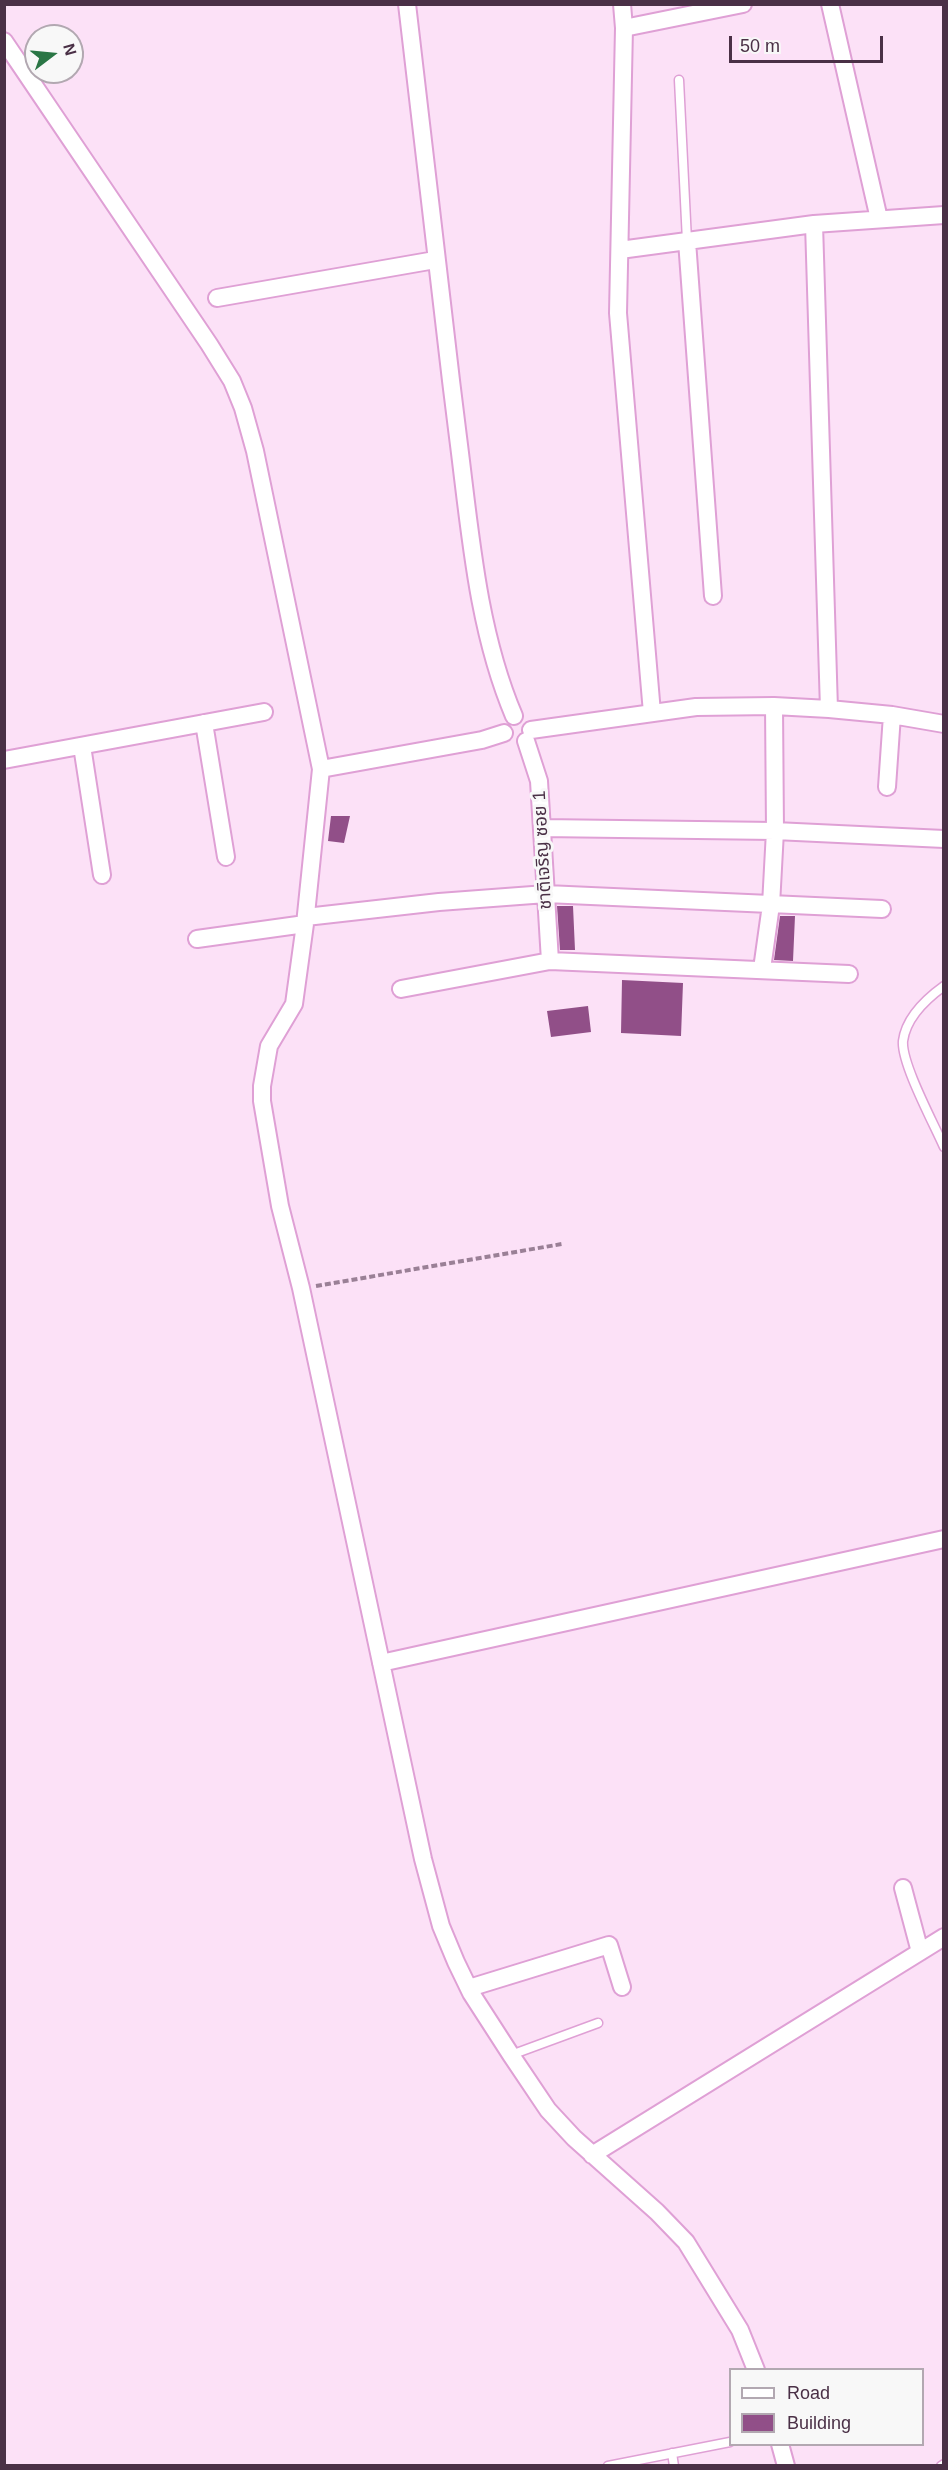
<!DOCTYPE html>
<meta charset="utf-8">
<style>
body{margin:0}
#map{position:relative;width:948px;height:2470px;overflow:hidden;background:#fce1f7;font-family:Arial,sans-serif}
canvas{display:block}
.frame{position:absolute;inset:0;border:6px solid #4a3046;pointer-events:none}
.legend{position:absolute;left:729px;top:2368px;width:195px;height:78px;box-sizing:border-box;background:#f8f8f8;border:2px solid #b2a8b1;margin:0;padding:8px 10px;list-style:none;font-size:18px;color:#4a3046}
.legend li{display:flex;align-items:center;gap:12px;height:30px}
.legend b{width:30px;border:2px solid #b2a8b1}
.north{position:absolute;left:24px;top:24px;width:60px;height:60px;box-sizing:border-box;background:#f8f8f8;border:2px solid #b2a8b1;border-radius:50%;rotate:74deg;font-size:16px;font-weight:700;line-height:24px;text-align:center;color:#4a3046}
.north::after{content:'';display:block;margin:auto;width:21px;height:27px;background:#2a7645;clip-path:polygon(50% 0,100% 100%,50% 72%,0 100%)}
.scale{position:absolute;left:729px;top:36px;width:154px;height:27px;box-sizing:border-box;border:3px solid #4a3046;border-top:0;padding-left:8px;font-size:18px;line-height:21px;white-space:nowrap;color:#4a3046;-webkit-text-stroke:4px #f8f8f8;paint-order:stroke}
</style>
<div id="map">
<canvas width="948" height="2470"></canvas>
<div class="frame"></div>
<ul class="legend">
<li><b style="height:8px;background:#fff"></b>Road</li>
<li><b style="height:16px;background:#914f88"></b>Building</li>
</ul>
<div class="north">N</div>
<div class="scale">50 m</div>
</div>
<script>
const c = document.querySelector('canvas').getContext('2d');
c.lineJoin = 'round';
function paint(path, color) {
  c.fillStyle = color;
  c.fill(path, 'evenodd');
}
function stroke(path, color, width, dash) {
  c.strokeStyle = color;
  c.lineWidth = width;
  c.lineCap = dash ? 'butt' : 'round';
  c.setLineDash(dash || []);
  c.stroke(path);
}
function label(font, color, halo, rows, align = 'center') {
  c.font = font + ' Arial,"Noto Sans Thai",sans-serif';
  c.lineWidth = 6;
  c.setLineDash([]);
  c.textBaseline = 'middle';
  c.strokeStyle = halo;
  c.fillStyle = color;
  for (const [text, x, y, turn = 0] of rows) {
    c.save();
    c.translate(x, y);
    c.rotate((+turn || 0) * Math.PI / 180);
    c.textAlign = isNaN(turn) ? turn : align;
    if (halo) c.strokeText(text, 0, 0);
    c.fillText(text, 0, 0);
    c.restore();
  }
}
const building = new Path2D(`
 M 331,816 L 350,816 L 344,843 L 328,841 Z
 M 557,906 L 573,906 L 575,950 L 560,950 Z
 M 780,916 L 795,916 L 793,961 L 774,960 Z
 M 622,980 L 683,983 L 681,1036 L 621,1033 Z
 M 588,1006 L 591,1032 L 551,1037 L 547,1011 Z`);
const path = new Path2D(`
 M 316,1286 L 562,1244`);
const service = new Path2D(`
 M 679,80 L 687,241
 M 944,986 C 926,999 906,1018 903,1041 C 901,1063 934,1124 944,1147
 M 511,2055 L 598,2023
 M 672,2453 L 674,2466
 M 608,2466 L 730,2442
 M 941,2466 L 944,2464`);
const minor = new Path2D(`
 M 407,4 C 423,149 440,293 458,437 C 470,530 477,629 514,716
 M 622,4 L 624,28 L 618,313 L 652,713
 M 830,4 L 879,219
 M 624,28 L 743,4
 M 4,41 L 209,344 L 232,381 L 243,408 L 255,451 L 321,769 L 305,924 L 294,1004 L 269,1046 L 262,1086 L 262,1101 L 280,1206 L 301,1288 L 423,1859 L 441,1926 L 456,1962 L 471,1993 L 511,2055 L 548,2110 L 574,2138 L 657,2212 L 686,2242 L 740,2330 L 756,2370
 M 814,224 L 829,709
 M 687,241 L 713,596
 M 620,250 L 814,224 L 944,215
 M 217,298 L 435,260
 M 204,723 L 226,857
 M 531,730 L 696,707 L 774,706 L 829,709 L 892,715 L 944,724
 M 526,741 L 539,781 L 550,961
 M 82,746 L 102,875
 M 4,760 L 264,712
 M 321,769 L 482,740 L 504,733
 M 887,787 L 892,715
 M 542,828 L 775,831 L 944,839
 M 306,917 L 439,902 L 546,894 L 882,909
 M 197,939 L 305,924
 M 762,969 L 771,905 L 775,831 L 774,706
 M 401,989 L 550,961 L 849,974
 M 381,1663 L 944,1539
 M 903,1888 L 920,1952
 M 469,1988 L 609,1945 L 622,1987
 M 592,2155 L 944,1937
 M 780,2444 L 786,2466`);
const streetNames = [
 ["ชาติเจริญ ซอย 1",543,850,-93]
];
paint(building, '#914f88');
stroke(service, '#dfa0d5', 11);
stroke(minor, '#dfa0d5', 20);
stroke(path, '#9a8096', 4, [6, 3]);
stroke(service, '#fff', 8);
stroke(minor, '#fff', 16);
label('18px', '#4a3046', '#f8f8f8', streetNames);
</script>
